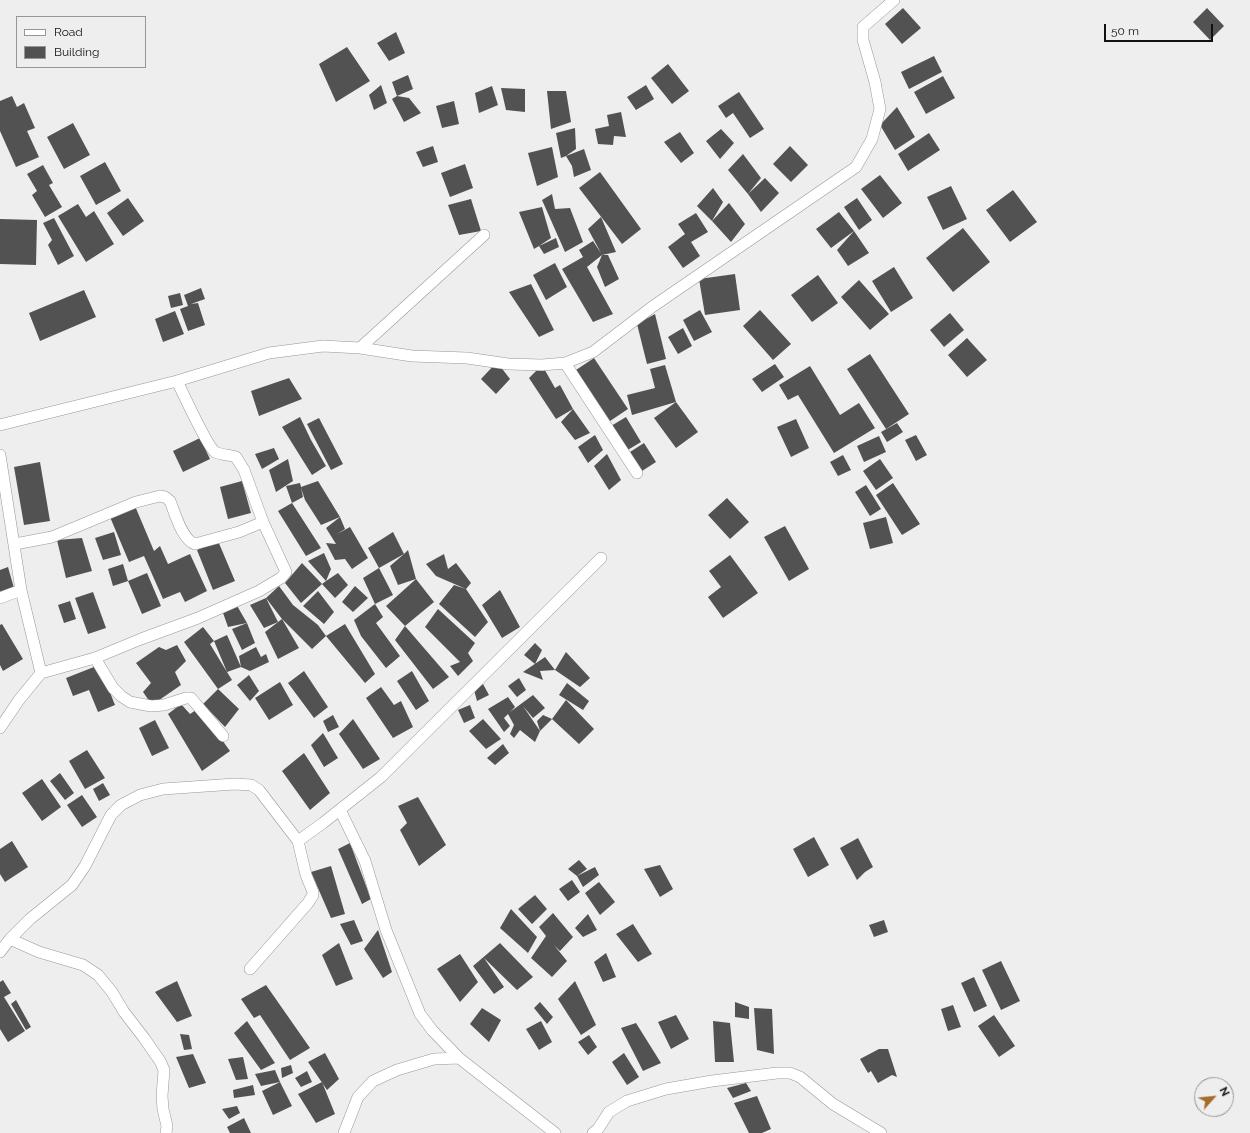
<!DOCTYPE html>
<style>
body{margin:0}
#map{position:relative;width:1250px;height:1133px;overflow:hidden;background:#eeeeef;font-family:Raleway,sans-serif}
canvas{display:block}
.legend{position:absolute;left:16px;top:16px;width:130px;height:52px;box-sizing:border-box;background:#eeeeef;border:1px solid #969696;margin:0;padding:5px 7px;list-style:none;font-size:12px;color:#111}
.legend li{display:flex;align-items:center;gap:8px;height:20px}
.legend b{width:20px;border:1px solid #969696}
.north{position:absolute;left:1194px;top:1077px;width:40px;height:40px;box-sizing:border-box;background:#eeeeef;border:1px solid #969696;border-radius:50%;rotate:63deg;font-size:11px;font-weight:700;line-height:16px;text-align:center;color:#111}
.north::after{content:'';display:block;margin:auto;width:14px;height:18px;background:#a66c2c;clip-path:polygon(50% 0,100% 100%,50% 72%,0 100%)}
.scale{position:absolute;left:1104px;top:24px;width:109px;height:18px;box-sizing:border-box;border:2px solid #111;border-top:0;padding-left:5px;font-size:12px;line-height:14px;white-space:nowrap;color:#111;-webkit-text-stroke:3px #eeeeef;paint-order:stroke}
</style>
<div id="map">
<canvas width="1250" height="1133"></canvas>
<ul class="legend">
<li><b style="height:5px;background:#fff"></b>Road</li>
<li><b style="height:11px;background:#525253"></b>Building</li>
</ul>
<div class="north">N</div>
<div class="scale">50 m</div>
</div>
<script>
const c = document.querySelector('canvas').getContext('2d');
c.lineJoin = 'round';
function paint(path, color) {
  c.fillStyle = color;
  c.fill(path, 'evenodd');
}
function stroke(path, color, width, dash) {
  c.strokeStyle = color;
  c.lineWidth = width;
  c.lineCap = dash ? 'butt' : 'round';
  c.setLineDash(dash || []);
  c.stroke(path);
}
const building = new Path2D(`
 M 903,8 L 921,28 L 902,44 L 885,24 Z
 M 1207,8 L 1224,26 L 1210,40 L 1193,22 Z
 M 396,32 L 405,53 L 389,61 L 377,43 Z
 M 347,47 L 370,81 L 336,102 L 319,64 Z
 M 934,56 L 942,72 L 909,89 L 901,72 Z
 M 668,64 L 689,91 L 672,104 L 651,78 Z
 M 408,75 L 413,89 L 397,96 L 409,98 L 421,113 L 404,122 L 392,99 L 397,96 L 392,82 Z
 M 943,76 L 955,98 L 926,114 L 914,92 Z
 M 381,85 L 387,103 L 374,110 L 369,95 Z
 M 646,85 L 654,99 L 636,110 L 627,97 Z
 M 492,86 L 498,105 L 479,113 L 475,93 Z
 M 501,88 L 525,89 L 525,112 L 506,110 Z
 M 547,91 L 566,91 L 571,122 L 551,129 Z
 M 739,92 L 764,129 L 750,138 L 733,113 L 726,118 L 718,106 Z
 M 12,96 L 17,107 L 24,103 L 35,128 L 27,131 L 39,157 L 16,167 L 0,131 L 0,101 Z
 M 454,101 L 459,124 L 442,128 L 436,106 Z
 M 897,107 L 915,137 L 895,150 L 880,125 Z
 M 621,112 L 626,137 L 614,136 L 613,145 L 598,144 L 595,129 L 609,126 L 607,115 Z
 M 73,123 L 90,155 L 64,169 L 47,137 Z
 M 575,128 L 576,149 L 566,156 L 584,149 L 591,170 L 574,177 L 572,166 L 566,156 L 561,158 L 556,133 Z
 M 721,129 L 734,143 L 720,159 L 706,141 Z
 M 680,132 L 694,153 L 681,163 L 664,142 Z
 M 929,133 L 940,150 L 908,171 L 898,154 Z
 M 433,146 L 438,162 L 423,167 L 416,152 Z
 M 790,146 L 808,165 L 791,182 L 773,164 Z
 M 552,147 L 558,177 L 537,186 L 528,153 Z
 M 743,154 L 761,178 L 748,194 L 728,170 Z
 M 105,162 L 121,191 L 96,205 L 80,176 Z
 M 465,164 L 473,188 L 450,197 L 441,173 Z
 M 43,165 L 53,183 L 49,185 L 62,207 L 45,217 L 32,195 L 37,191 L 27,174 Z
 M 600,172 L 641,229 L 622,244 L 579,188 Z
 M 880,175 L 902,203 L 883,218 L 861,189 Z
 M 765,178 L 779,193 L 761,212 L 748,194 Z
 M 951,186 L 967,219 L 943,230 L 927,197 Z
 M 713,188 L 723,202 L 712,221 L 697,206 Z
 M 1013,190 L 1037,222 L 1010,242 L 986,210 Z
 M 552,194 L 555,209 L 570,208 L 583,242 L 565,252 L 542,200 Z
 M 128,198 L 144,221 L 123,236 L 107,213 Z
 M 857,198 L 872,220 L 859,230 L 844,207 Z
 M 471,199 L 481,231 L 459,235 L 448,205 Z
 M 729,203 L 745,224 L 731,242 L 712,221 Z
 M 78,204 L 86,217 L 94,211 L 114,244 L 86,262 L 58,216 Z
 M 542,207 L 551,238 L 539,246 L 556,238 L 559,247 L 544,254 L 539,246 L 534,249 L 519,212 Z
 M 839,212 L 854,231 L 831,248 L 816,229 Z
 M 696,213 L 708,232 L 691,242 L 700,256 L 683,268 L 668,247 L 685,234 L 678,224 Z
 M 601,217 L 616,252 L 602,255 L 608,255 L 619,279 L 605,287 L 597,267 L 602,255 L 587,267 L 613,314 L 593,322 L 562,269 L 583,257 L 579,250 L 593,241 L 601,253 L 588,229 Z
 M 54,218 L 74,256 L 58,265 L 48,245 L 52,240 L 43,223 Z
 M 0,219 L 37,220 L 36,265 L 0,264 Z
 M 963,228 L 990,262 L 953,292 L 926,258 Z
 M 854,231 L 869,253 L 848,266 L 837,250 Z
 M 555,263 L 567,287 L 546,300 L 533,275 Z
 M 894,267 L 913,298 L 891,312 L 872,281 Z
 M 735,274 L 740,310 L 705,315 L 699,279 Z
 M 818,275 L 838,303 L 812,322 L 791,295 Z
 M 859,280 L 889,314 L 870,330 L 841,297 Z
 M 531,284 L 554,330 L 539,337 L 509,292 Z
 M 201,288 L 205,299 L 191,304 L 198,303 L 205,325 L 188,331 L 180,309 L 188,306 L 184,295 Z
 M 84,290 L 96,317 L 40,341 L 29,313 Z
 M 180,293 L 183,305 L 171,308 L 168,296 Z
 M 700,310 L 712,332 L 694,341 L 683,320 Z
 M 760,310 L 791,344 L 773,360 L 743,326 Z
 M 175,311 L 184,334 L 163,342 L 155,319 Z
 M 950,313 L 964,330 L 944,347 L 930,330 Z
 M 655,314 L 666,359 L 647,364 L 637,324 Z
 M 683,328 L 692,346 L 678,354 L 668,337 Z
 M 967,338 L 987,360 L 967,377 L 948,355 Z
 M 870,354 L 909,414 L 886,429 L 847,369 Z
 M 594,358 L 628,409 L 610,421 L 576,370 Z
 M 497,362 L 510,379 L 496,394 L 481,379 Z
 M 775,364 L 784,377 L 762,392 L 752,379 Z
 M 542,365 L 555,388 L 560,385 L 573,409 L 590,433 L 575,440 L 561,422 L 573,409 L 556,419 L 529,378 Z
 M 665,365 L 676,402 L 632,415 L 627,395 L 655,388 L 650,369 Z
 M 810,366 L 840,415 L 859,403 L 875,428 L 834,453 L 798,395 L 788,400 L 779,385 Z
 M 289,378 L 302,399 L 259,416 L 251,391 Z
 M 676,402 L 698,432 L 676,448 L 654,418 Z
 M 300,417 L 311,440 L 326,466 L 312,475 L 282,427 Z
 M 626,417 L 641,442 L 626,451 L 611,426 Z
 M 319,418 L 343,464 L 331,470 L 307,424 Z
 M 796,419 L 809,448 L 791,457 L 777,427 Z
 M 897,423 L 903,432 L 887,442 L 881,432 Z
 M 595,435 L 603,450 L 588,463 L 578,447 Z
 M 916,435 L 927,455 L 916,461 L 905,440 Z
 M 879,436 L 886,452 L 864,462 L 857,446 Z
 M 200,438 L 210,459 L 183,472 L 173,451 Z
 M 644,443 L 656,462 L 642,471 L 630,452 Z
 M 274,448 L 279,459 L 262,469 L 255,454 Z
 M 607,454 L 621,480 L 609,490 L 594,466 Z
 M 843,455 L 851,470 L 838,476 L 830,462 Z
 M 288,459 L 293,481 L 276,492 L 269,470 Z
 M 880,459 L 893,478 L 876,490 L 863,471 Z
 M 40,462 L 50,521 L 24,525 L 14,467 Z
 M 242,481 L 251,513 L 228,519 L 220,487 Z
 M 318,481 L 340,517 L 345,529 L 337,534 L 350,527 L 368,558 L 352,569 L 345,559 L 335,560 L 326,543 L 336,544 L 326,528 L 340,517 L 321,525 L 305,500 L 301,488 L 303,497 L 292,503 L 286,486 L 300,483 L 301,487 Z
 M 893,483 L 920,524 L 902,535 L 876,495 Z
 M 866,485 L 881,509 L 870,516 L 855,492 Z
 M 727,498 L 749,522 L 730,539 L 708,515 Z
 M 292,503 L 321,548 L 306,556 L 278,511 Z
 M 135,506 L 154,551 L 160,546 L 168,564 L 190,554 L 207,591 L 185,602 L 180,592 L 163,599 L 144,556 L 129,562 L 110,517 Z
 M 886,517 L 893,543 L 870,549 L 863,523 Z
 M 785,526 L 809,569 L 789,581 L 764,537 Z
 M 114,532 L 121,555 L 103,560 L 95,538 Z
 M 393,532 L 404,554 L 408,550 L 416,579 L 434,602 L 405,626 L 386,606 L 416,579 L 398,585 L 390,566 L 404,554 L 379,568 L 393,595 L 375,604 L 363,578 L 379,568 L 368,548 Z
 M 82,538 L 92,571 L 66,578 L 57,540 Z
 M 218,541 L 235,581 L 213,590 L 197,550 Z
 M 324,553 L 331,569 L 326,581 L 338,573 L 348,585 L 335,598 L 322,584 L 326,581 L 308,561 Z
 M 444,554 L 448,569 L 456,563 L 471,583 L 466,589 L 488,622 L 475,637 L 439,604 L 454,585 L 466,589 L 436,576 L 426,564 Z
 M 730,555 L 758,593 L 723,618 L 708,597 L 721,587 L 709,571 Z
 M 302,563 L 322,584 L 301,603 L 285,583 Z
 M 123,564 L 128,581 L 113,586 L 108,569 Z
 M 8,567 L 14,588 L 0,592 L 0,570 Z
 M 147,573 L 161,606 L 142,614 L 128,581 Z
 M 279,586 L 293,605 L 318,625 L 326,636 L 312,649 L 282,619 L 266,598 L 278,622 L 282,619 L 299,648 L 278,659 L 265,632 L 278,622 L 264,628 L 250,605 L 266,598 Z
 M 355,586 L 368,598 L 353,612 L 342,602 Z
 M 500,590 L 520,627 L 502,638 L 482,605 Z
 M 318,591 L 334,612 L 324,624 L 303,606 Z
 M 93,592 L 106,628 L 88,634 L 75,598 Z
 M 70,601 L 76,619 L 64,623 L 58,605 Z
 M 236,604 L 247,623 L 228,627 L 222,610 Z
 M 375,604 L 383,617 L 376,623 L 400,656 L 386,668 L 361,636 L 354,620 Z
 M 438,609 L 475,643 L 468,653 L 473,661 L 458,676 L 450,666 L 460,662 L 425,627 Z
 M 247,623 L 255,643 L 242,650 L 232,629 Z
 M 2,624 L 23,659 L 3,671 L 0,665 L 0,625 Z
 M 345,624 L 375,674 L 365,683 L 326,636 Z
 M 405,626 L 449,677 L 433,689 L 395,640 Z
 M 203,627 L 214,641 L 227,635 L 241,667 L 227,672 L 232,680 L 218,689 L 184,642 ZM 214,641 L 227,672 L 210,644 Z
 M 535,643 L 542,650 L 535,664 L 524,655 Z
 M 177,645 L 186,661 L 175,672 L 181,685 L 152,705 L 143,692 L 151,683 L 136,663 L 159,647 L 166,650 Z
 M 256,647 L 261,657 L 266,654 L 269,662 L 250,671 L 241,667 L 239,656 Z
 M 566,652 L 590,678 L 580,687 L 555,670 L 540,671 L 543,680 L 523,672 L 545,657 L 555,670 Z
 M 99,665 L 115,705 L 98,712 L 89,690 L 73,696 L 66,678 Z
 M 304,671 L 328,707 L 314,718 L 288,683 Z
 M 412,671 L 429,701 L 416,710 L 397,681 Z
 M 249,675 L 259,691 L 250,701 L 237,685 Z
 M 519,678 L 526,690 L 517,697 L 508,686 Z
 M 280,682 L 293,705 L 269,720 L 255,698 Z
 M 567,683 L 589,701 L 583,710 L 559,695 Z
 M 483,684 L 489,695 L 477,701 L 474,690 Z
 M 381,687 L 394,705 L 401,701 L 413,727 L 393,738 L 366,698 Z
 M 218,689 L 239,709 L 225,727 L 203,704 Z
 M 533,695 L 545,708 L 533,718 L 523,706 L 540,731 L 537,721 L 543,715 L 552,719 L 540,731 L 535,742 L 520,730 L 514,738 L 510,734 L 514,725 L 508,714 L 504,718 L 510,726 L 504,732 L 488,709 L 508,697 L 515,707 L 510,712 Z
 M 566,700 L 594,729 L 579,744 L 552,719 Z
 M 181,704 L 190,714 L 199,708 L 230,751 L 202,771 L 168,714 Z
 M 470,705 L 475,718 L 464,723 L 458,710 Z
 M 333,715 L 339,727 L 328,732 L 323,721 Z
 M 353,719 L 380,759 L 363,769 L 339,734 Z
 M 483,719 L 501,739 L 486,749 L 469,731 Z
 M 155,720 L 169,748 L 152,756 L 139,728 Z
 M 323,733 L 338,758 L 324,767 L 311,745 Z
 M 503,744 L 509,753 L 495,765 L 487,758 Z
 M 87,750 L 105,778 L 85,789 L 69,761 Z
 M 304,753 L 330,793 L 310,810 L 282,771 Z
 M 60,773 L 74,793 L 65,800 L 50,781 Z
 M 42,779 L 61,807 L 42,821 L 22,793 Z
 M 103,783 L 110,795 L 99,801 L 93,789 Z
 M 82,795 L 97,817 L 82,827 L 67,805 Z
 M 418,797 L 446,845 L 419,866 L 400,830 L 407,823 L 398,806 Z
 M 814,837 L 829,865 L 808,877 L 793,849 Z
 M 858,838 L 873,867 L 865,872 L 857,880 L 840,848 Z
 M 12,841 L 28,867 L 5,882 L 0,874 L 0,849 Z
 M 350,843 L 371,899 L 362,904 L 338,849 Z
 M 579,860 L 587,869 L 577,876 L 568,869 Z
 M 660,865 L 673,889 L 660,897 L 644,869 Z
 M 331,866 L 345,914 L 331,918 L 311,872 Z
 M 595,867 L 599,875 L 583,887 L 577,876 Z
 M 572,880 L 580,892 L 568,901 L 559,889 Z
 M 599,882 L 615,902 L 600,915 L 585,893 Z
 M 535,895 L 547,909 L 532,924 L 518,909 Z
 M 511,909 L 537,937 L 528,953 L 500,928 Z
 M 553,913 L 573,937 L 560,951 L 554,945 L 567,961 L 552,977 L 531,958 L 546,936 L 539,927 Z
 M 588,914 L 597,930 L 583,937 L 575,928 Z
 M 354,920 L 363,941 L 351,945 L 340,924 Z
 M 884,920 L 888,932 L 874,937 L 869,925 Z
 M 633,924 L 652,954 L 638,962 L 616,934 Z
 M 378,930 L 392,972 L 383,978 L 364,949 Z
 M 339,943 L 353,979 L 336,986 L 322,955 Z
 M 500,943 L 533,977 L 517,990 L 484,958 L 504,987 L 494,994 L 473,966 Z
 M 606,953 L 616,977 L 603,982 L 594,962 Z
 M 460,954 L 478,982 L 460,1002 L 437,969 Z
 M 1001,961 L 1020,1001 L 1001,1010 L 982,970 Z
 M 974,977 L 987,1006 L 974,1012 L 961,983 Z
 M 3,980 L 11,993 L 4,997 L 25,1031 L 8,1042 L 0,1029 L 0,982 Z
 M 177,981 L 192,1016 L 177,1022 L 155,992 Z
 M 575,981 L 596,1025 L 581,1035 L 558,999 Z
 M 266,985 L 310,1048 L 290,1060 L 260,1015 L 254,1018 L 241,999 Z
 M 16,1000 L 31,1027 L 26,1030 L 11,1004 Z
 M 540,1002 L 553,1017 L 547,1024 L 534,1008 Z
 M 735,1002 L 749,1007 L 749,1019 L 735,1017 Z
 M 953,1005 L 961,1027 L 948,1031 L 941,1009 Z
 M 482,1008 L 501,1020 L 489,1042 L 470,1024 Z
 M 754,1008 L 772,1009 L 774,1054 L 757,1050 Z
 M 676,1015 L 689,1039 L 671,1049 L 658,1022 Z
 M 994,1015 L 1015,1046 L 999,1057 L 978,1026 Z
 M 247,1021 L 275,1063 L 261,1070 L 234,1033 Z
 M 541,1021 L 552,1042 L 539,1050 L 526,1029 Z
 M 713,1021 L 730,1023 L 734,1062 L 715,1062 Z
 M 636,1023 L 661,1063 L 643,1071 L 621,1028 Z
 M 180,1034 L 189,1035 L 192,1049 L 184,1050 Z
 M 589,1035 L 597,1047 L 588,1055 L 578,1042 Z
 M 879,1049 L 888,1049 L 897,1077 L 892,1075 L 878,1083 L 871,1071 L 868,1073 L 860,1059 Z
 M 325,1053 L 339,1079 L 327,1090 L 308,1062 Z
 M 624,1053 L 639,1077 L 627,1085 L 612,1062 Z
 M 193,1054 L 206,1083 L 189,1088 L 176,1057 Z
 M 243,1057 L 248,1079 L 236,1080 L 228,1059 Z
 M 291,1065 L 293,1073 L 282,1078 L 281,1068 Z
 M 275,1070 L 280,1082 L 261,1086 L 255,1074 Z
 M 307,1071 L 312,1082 L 301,1087 L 295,1078 Z
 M 280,1082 L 292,1106 L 273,1115 L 262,1091 Z
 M 322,1082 L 335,1114 L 316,1123 L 298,1094 Z
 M 746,1083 L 751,1091 L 733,1098 L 727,1088 Z
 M 253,1085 L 255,1095 L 234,1098 L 233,1090 Z
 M 757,1096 L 771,1129 L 762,1133 L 749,1133 L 734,1103 Z
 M 237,1106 L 240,1113 L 229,1119 L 222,1109 Z
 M 244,1118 L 251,1133 L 230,1133 L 227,1127 Z`);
const minor = new Path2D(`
 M 360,348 L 484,235
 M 565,363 L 637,473
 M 177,381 C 183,393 207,446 215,452 C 221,455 230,455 236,457 L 244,470 L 263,522
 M 0,425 L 177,381 L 269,353 L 323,346 L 360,348 L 412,356 L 467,358 L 508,364 L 542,365 L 565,363 L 593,352 L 652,307 L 856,167 L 872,139 L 880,109 L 875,82 L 863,40 L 863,27 L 894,0
 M 0,455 L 21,590 L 41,673
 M 0,598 L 21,590
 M 95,658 L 113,688 L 121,696 L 130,702 L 151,706 L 164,705 L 186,698 L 191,698 L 223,736
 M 0,728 L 19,700 L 41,673 L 95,658 L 141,639 L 198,618 L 259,591 L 281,578 L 286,572 L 263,522 L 239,532 L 195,544 C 182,540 175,513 170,501 L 165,497 L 160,496 L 136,502 L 52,537 L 15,544
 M 340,810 L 365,861 L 386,930 L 420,1014 L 432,1030 L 459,1058 L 555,1133
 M 298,841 L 323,823 L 381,777 L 601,558
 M 10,939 L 39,952 L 83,965 L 98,975 L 112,992 L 124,1012 L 144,1038 L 160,1061 L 164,1070 L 162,1096 L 163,1109 L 167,1126 L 166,1133
 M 0,952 L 10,939 L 30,919 L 72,885 L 85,866 L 111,815 L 121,805 L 140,795 L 163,789 L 235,784 L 251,785 L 259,790 L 298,841 L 306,875 L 313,892 L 313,895 L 308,903 L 250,969
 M 344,1133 L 358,1097 L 373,1081 L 397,1070 L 434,1059 L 459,1058
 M 593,1133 L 598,1129 L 609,1112 L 627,1101 L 666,1089 L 712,1081 L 777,1073 L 790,1073 L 800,1077 L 833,1104 L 881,1133`);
paint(building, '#525253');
stroke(minor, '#979798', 12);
stroke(minor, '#fff', 11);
</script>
